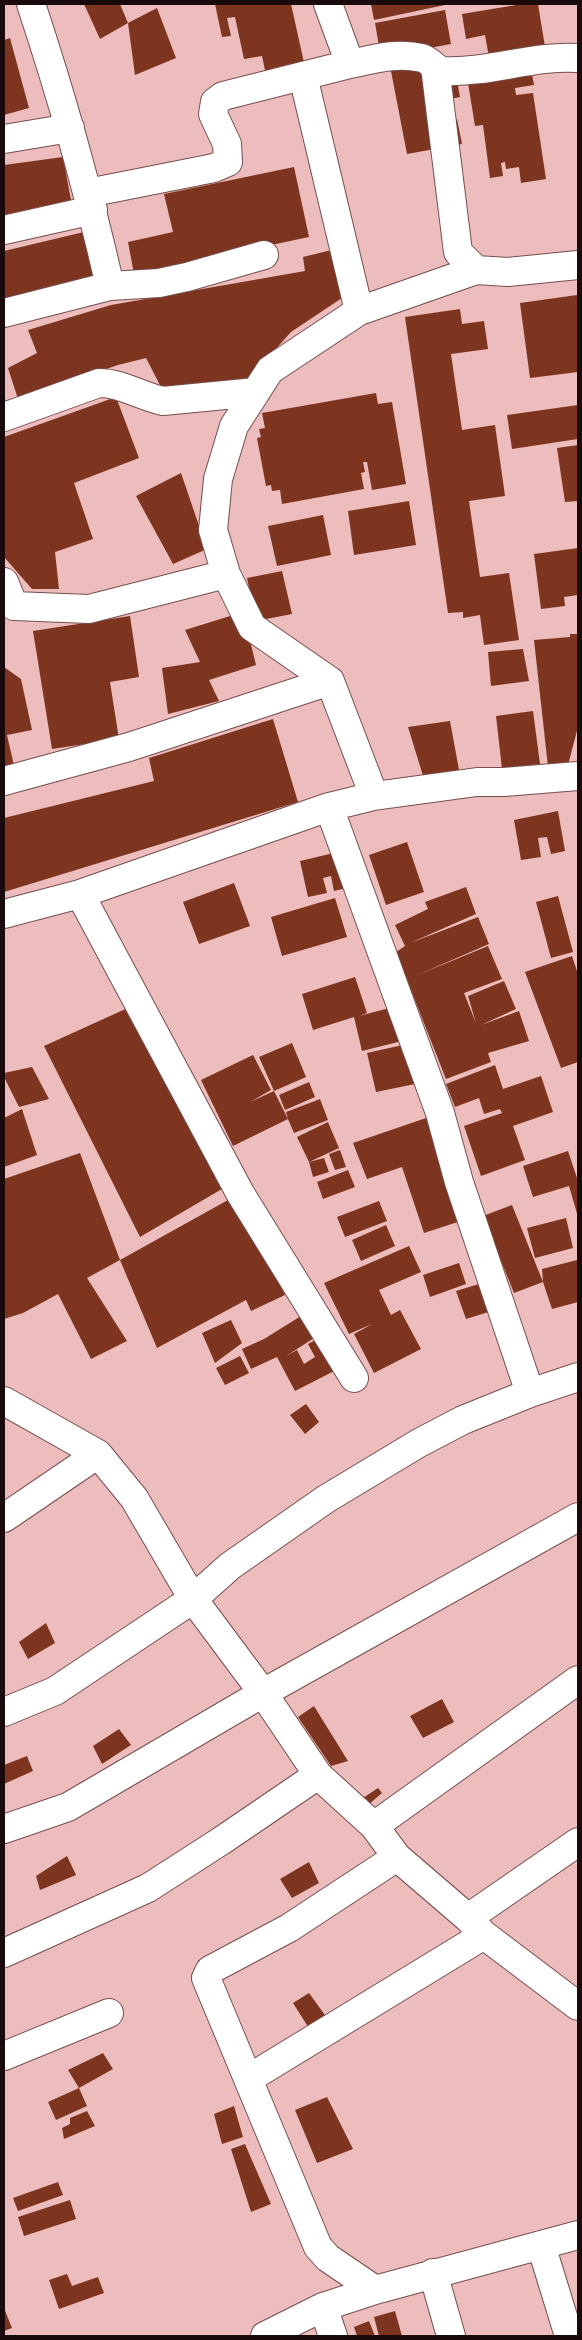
<!DOCTYPE html>
<style>
body{margin:0}
#map{position:relative;width:582px;height:2340px;overflow:hidden;background:#edbcbc;font-family:"IBM Plex Serif",serif}
canvas{display:block}
.frame{position:absolute;inset:0;border:5px solid #1a0a0b;pointer-events:none}
</style>
<div id="map">
<canvas width="582" height="2340"></canvas>
<div class="frame"></div>
</div>
<script>
const c = document.querySelector('canvas').getContext('2d');
c.lineJoin = 'round';
function paint(path, color) {
  c.fillStyle = color;
  c.fill(path, 'evenodd');
}
function stroke(path, color, width, dash) {
  c.strokeStyle = color;
  c.lineWidth = width;
  c.lineCap = dash ? 'butt' : 'round';
  c.setLineDash(dash || []);
  c.stroke(path);
}
const building = new Path2D(`
 M 84,4 L 120,4 L 128,23 L 157,8 L 176,58 L 135,75 L 128,23 L 100,39 Z
 M 215,4 L 291,4 L 307,76 L 268,84 L 262,56 L 244,59 L 235,17 L 227,18 L 231,36 L 222,37 Z
 M 371,4 L 445,4 L 445,5 L 374,20 Z
 M 522,4 L 538,4 L 546,53 L 490,63 L 485,35 L 466,39 L 462,14 Z
 M 445,10 L 451,44 L 381,57 L 375,23 Z
 M 10,38 L 29,108 L 4,115 L 4,40 Z
 M 453,59 L 460,97 L 435,102 L 436,108 L 426,110 L 429,124 L 457,119 L 462,144 L 407,154 L 391,71 Z
 M 532,74 L 534,85 L 515,88 L 516,95 L 533,93 L 546,179 L 521,183 L 519,167 L 506,169 L 505,162 L 501,163 L 503,176 L 490,178 L 483,125 L 475,126 L 468,83 Z
 M 63,157 L 71,200 L 4,215 L 4,165 Z
 M 294,167 L 309,237 L 134,274 L 128,242 L 173,232 L 164,194 Z
 M 84,232 L 95,278 L 4,300 L 4,251 Z
 M 356,244 L 366,282 L 291,332 L 248,380 L 162,389 L 146,358 L 118,365 L 18,399 L 8,368 L 37,353 L 28,330 L 111,305 L 305,271 L 303,257 Z
 M 577,295 L 578,372 L 530,378 L 520,303 Z
 M 460,309 L 462,324 L 484,321 L 488,349 L 451,354 L 462,430 L 495,425 L 505,496 L 469,501 L 480,577 L 509,573 L 519,640 L 484,645 L 480,615 L 463,618 L 463,612 L 448,613 L 405,317 Z
 M 376,393 L 378,404 L 392,402 L 406,484 L 372,490 L 367,462 L 363,462 L 365,472 L 361,473 L 364,489 L 282,504 L 280,490 L 272,491 L 271,485 L 266,486 L 257,438 L 261,437 L 259,429 L 265,428 L 262,413 Z
 M 116,397 L 139,458 L 74,483 L 93,539 L 55,552 L 59,589 L 32,589 L 4,557 L 4,437 Z
 M 578,405 L 578,439 L 512,449 L 507,415 Z
 M 578,445 L 578,501 L 565,502 L 557,448 Z
 M 181,473 L 207,549 L 173,564 L 136,496 Z
 M 409,501 L 416,545 L 354,555 L 348,511 Z
 M 323,515 L 331,555 L 277,566 L 268,526 Z
 M 578,548 L 578,595 L 564,597 L 565,606 L 541,609 L 534,554 Z
 M 282,571 L 292,614 L 256,621 L 247,578 Z
 M 243,612 L 256,665 L 209,680 L 219,701 L 168,714 L 162,668 L 200,662 L 185,630 Z
 M 130,616 L 139,677 L 110,682 L 119,739 L 52,749 L 33,631 Z
 M 570,634 L 578,634 L 578,727 L 568,765 L 548,767 L 534,640 L 570,637 Z
 M 523,649 L 529,681 L 491,686 L 488,652 Z
 M 4,667 L 21,679 L 32,730 L 7,735 L 18,783 L 4,787 Z
 M 533,711 L 540,764 L 502,769 L 496,716 Z
 M 273,719 L 298,802 L 4,892 L 4,818 L 154,781 L 149,758 Z
 M 450,721 L 459,770 L 424,779 L 408,727 Z
 M 558,811 L 565,851 L 551,854 L 547,837 L 538,838 L 541,857 L 521,860 L 514,820 Z
 M 407,842 L 424,892 L 386,905 L 369,855 Z
 M 342,851 L 351,887 L 334,891 L 331,876 L 323,878 L 327,893 L 308,897 L 300,861 Z
 M 234,883 L 250,926 L 199,944 L 183,902 Z
 M 466,887 L 476,914 L 410,943 L 478,917 L 489,944 L 415,976 L 488,946 L 502,979 L 464,993 L 476,1023 L 468,996 L 504,981 L 516,1009 L 481,1025 L 519,1011 L 529,1041 L 488,1053 L 491,1062 L 446,1079 L 396,952 L 405,946 L 395,925 L 428,909 L 425,902 Z
 M 558,896 L 573,952 L 551,958 L 536,902 Z
 M 335,898 L 347,937 L 282,956 L 271,917 Z
 M 572,956 L 578,974 L 578,1062 L 561,1068 L 525,972 Z
 M 355,977 L 367,1013 L 359,1016 L 397,1006 L 406,1040 L 362,1051 L 354,1017 L 313,1030 L 302,994 Z
 M 132,1006 L 227,1186 L 140,1237 L 44,1046 Z
 M 292,1043 L 306,1077 L 274,1091 L 259,1057 Z
 M 407,1044 L 415,1084 L 376,1092 L 367,1053 Z
 M 253,1055 L 271,1090 L 250,1102 L 274,1091 L 288,1119 L 286,1112 L 320,1099 L 328,1120 L 294,1133 L 288,1119 L 233,1146 L 201,1080 Z
 M 495,1065 L 503,1089 L 541,1076 L 553,1112 L 513,1126 L 525,1160 L 481,1176 L 464,1126 L 502,1113 L 500,1109 L 484,1114 L 479,1098 L 455,1107 L 446,1084 Z
 M 32,1067 L 49,1099 L 19,1107 L 4,1077 L 4,1073 Z
 M 309,1082 L 315,1097 L 285,1110 L 279,1095 Z
 M 22,1109 L 37,1155 L 4,1167 L 4,1118 Z
 M 432,1116 L 467,1219 L 424,1233 L 402,1167 L 367,1179 L 353,1143 Z
 M 328,1122 L 339,1148 L 309,1162 L 297,1137 Z
 M 340,1150 L 346,1167 L 335,1170 L 329,1154 Z
 M 568,1151 L 578,1181 L 578,1217 L 569,1186 L 533,1197 L 523,1166 Z
 M 80,1153 L 120,1260 L 237,1195 L 285,1295 L 251,1311 L 246,1300 L 157,1348 L 120,1260 L 87,1278 L 127,1341 L 91,1359 L 58,1294 L 23,1313 L 4,1319 L 4,1179 Z
 M 324,1158 L 329,1172 L 313,1177 L 309,1162 Z
 M 348,1170 L 355,1187 L 323,1199 L 317,1182 Z
 M 379,1201 L 387,1221 L 345,1237 L 337,1217 Z
 M 512,1205 L 543,1282 L 514,1293 L 483,1216 Z
 M 566,1218 L 573,1248 L 535,1258 L 527,1228 Z
 M 386,1225 L 395,1246 L 361,1261 L 352,1240 Z
 M 409,1246 L 421,1272 L 379,1290 L 391,1315 L 400,1310 L 421,1349 L 374,1373 L 354,1334 L 372,1324 L 349,1334 L 324,1283 Z
 M 577,1260 L 578,1302 L 552,1309 L 543,1282 L 542,1269 Z
 M 459,1263 L 466,1284 L 430,1297 L 423,1275 Z
 M 489,1281 L 498,1309 L 466,1319 L 456,1291 Z
 M 309,1311 L 322,1333 L 286,1356 L 297,1350 L 304,1364 L 315,1357 L 308,1344 L 325,1335 L 342,1367 L 295,1391 L 277,1357 L 251,1369 L 242,1349 L 264,1339 Z
 M 231,1320 L 242,1343 L 215,1363 L 202,1333 Z
 M 240,1356 L 249,1373 L 225,1385 L 216,1368 Z
 M 306,1404 L 319,1422 L 305,1434 L 290,1415 Z
 M 46,1623 L 55,1643 L 28,1659 L 19,1642 Z
 M 442,1699 L 454,1722 L 423,1738 L 410,1716 Z
 M 314,1706 L 348,1761 L 331,1766 L 298,1717 Z
 M 119,1729 L 131,1745 L 102,1764 L 93,1746 Z
 M 27,1756 L 33,1771 L 4,1784 L 4,1765 Z
 M 378,1788 L 382,1793 L 368,1805 L 363,1798 Z
 M 67,1856 L 76,1875 L 40,1890 L 36,1876 Z
 M 309,1862 L 319,1883 L 292,1898 L 280,1879 Z
 M 309,1993 L 330,2022 L 312,2033 L 293,2003 Z
 M 103,2053 L 113,2069 L 79,2088 L 68,2070 Z
 M 79,2088 L 87,2106 L 56,2120 L 48,2102 Z
 M 327,2097 L 353,2149 L 317,2163 L 295,2110 Z
 M 234,2106 L 243,2137 L 222,2144 L 214,2114 Z
 M 87,2111 L 95,2126 L 64,2139 L 62,2128 L 70,2124 L 70,2118 Z
 M 245,2144 L 271,2204 L 251,2212 L 231,2149 Z
 M 58,2182 L 63,2195 L 18,2211 L 13,2198 Z
 M 70,2200 L 76,2219 L 24,2236 L 18,2217 Z
 M 67,2274 L 72,2286 L 98,2277 L 104,2293 L 59,2309 L 49,2280 Z
 M 4,2308 L 12,2328 L 4,2331 Z
 M 395,2311 L 402,2336 L 379,2336 L 374,2317 Z
 M 369,2321 L 375,2336 L 357,2336 L 354,2327 Z`);
const street = new Path2D(`
 M 31,4 C 62,97 88,190 110,286
 M 350,64 C 374,59 397,52 422,58 C 430,60 435,70 444,71 C 490,73 533,55 578,58
 M 435,67 L 458,252 L 476,270 L 508,272 L 578,265
 M 303,76 L 359,311
 M 4,139 L 70,128
 M 88,193 L 214,168 L 228,162 L 227,144 L 213,114 L 215,102 L 223,96 L 350,64 L 328,4
 M 4,230 L 93,210
 M 4,313 L 110,286 L 159,283 L 187,277 L 264,255
 M 4,417 L 99,383 C 122,383 140,396 163,401 L 256,392
 M 4,582 L 14,606 L 89,609 L 226,574
 M 4,781 L 129,747 L 330,681
 M 374,796 L 330,681 L 252,627 L 226,574 L 213,530 L 218,479 L 234,426 L 270,370 L 359,311 L 476,270
 M 329,807 L 440,1113 L 459,1182 L 530,1393
 M 80,894 L 240,1193 L 354,1378
 M 4,914 L 80,894 L 329,807 L 374,796 L 477,782 L 504,782 L 578,776
 M 4,1401 L 98,1454 L 134,1498 L 193,1599 L 263,1693 L 318,1775 L 374,1826 L 397,1857 L 468,1918 L 484,1935 L 578,2006
 M 4,1518 L 98,1454
 M 4,1712 L 55,1691 L 193,1599 L 230,1566 L 326,1499 L 419,1443 L 463,1420 L 530,1393 L 578,1377
 M 374,1826 L 578,1680
 M 4,1829 L 68,1807 L 263,1693 L 578,1517
 M 468,1918 L 578,1842
 M 4,1953 L 148,1888 L 221,1841 L 318,1775
 M 4,2056 L 109,2013
 M 248,2079 L 484,1935
 M 541,2245 L 569,2336
 M 433,2273 L 451,2336
 M 375,2290 L 328,2258 L 318,2247 L 206,1978 L 210,1970 L 289,1928 L 397,1857
 M 323,2307 L 333,2336
 M 265,2336 L 323,2307 L 375,2290 L 578,2235`);
paint(building, '#7e351f');
stroke(street, '#774e4f', 30);
stroke(street, '#fff', 28);
</script>
